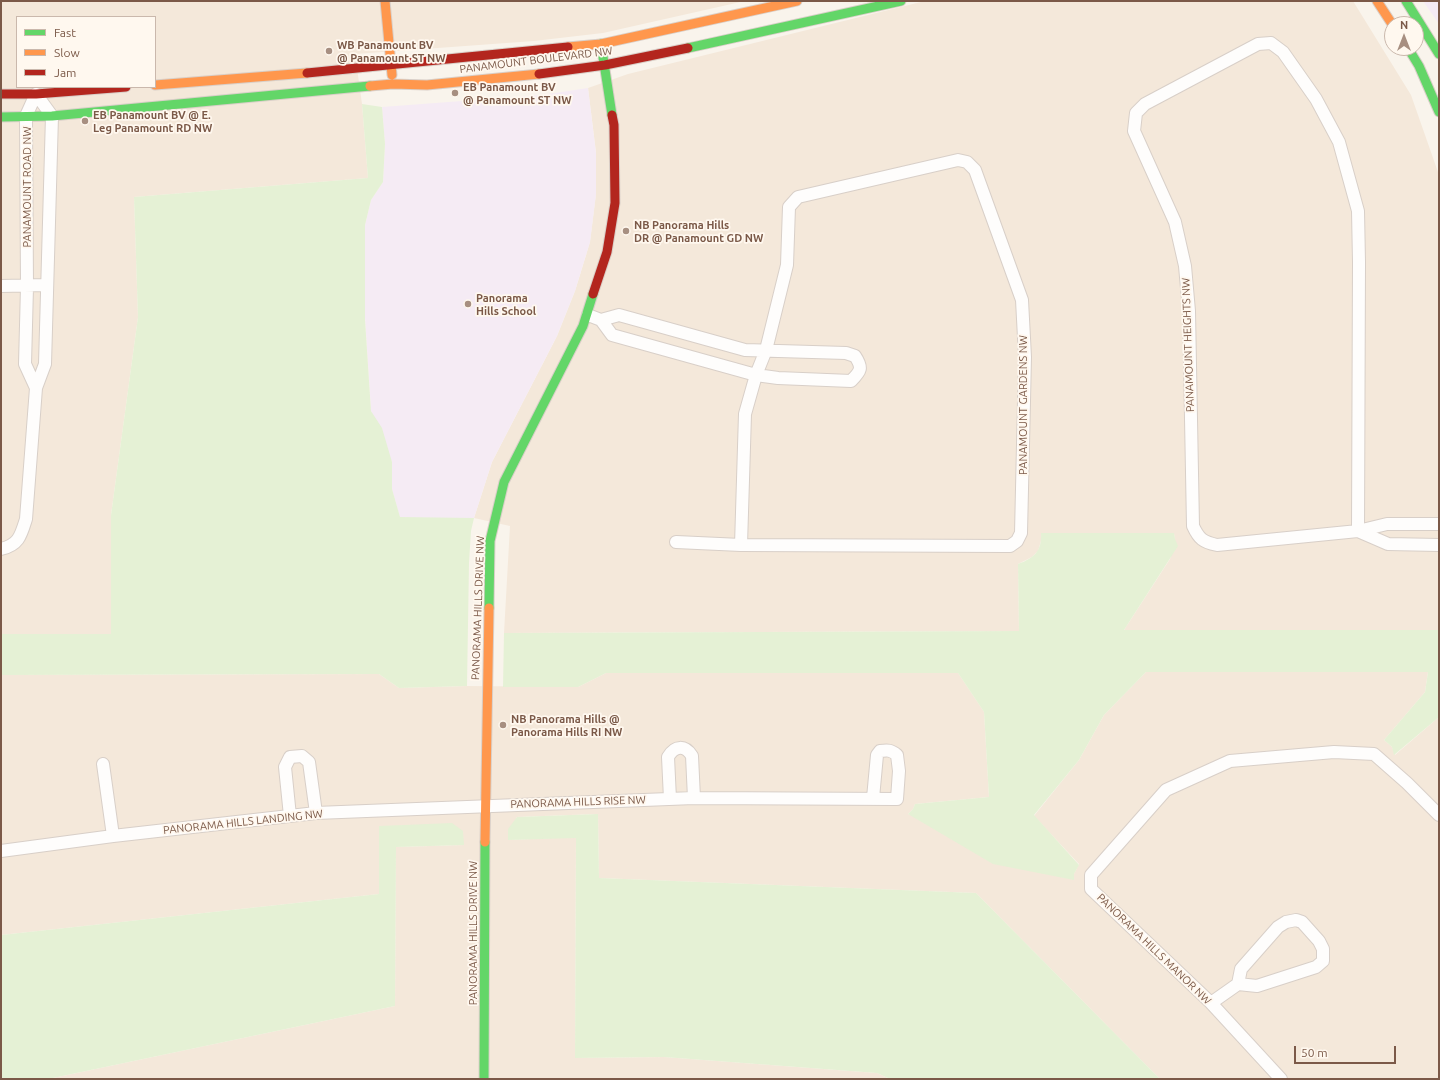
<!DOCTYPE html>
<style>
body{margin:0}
#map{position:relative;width:1440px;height:1080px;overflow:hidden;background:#f9f4ec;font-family:Ubuntu,sans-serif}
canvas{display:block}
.frame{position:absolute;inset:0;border:2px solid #7b5948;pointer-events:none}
.legend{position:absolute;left:16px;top:16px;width:140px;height:72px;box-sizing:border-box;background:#fff8ef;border:1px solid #cab8ac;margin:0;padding:5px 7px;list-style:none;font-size:12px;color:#7b5948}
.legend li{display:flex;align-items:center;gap:8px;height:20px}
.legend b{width:20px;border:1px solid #cab8ac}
.north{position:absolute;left:1384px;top:16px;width:40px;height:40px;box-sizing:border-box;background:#fff8ef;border:1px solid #cab8ac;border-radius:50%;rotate:0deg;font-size:11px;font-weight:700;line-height:16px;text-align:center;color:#7b5948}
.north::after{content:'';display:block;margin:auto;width:14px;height:18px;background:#a78f81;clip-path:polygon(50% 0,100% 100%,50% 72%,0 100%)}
.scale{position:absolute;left:1294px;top:1046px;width:102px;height:18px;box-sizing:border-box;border:2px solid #7b5948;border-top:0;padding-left:5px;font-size:12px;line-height:14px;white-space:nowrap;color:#7b5948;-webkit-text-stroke:3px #fff8ef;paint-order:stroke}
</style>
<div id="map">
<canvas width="1440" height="1080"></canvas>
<div class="frame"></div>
<ul class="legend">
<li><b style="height:5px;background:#63d668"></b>Fast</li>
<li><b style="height:5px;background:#ff974d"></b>Slow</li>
<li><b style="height:5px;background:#b3261e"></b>Jam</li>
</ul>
<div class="north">N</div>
<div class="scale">50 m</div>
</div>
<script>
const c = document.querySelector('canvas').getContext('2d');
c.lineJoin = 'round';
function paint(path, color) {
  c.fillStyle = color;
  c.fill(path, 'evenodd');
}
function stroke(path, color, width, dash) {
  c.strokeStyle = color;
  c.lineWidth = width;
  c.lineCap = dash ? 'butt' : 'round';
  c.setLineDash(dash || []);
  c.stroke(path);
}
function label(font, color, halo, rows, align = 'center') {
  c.font = font + ' Ubuntu,sans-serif';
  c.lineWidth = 3.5;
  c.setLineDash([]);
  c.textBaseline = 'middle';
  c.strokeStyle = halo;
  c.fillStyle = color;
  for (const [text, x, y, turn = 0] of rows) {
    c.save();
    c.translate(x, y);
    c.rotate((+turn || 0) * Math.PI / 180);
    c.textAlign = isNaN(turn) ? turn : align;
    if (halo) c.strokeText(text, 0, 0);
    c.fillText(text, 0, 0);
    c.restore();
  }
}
const residential = new Path2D(`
 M 1,1 L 745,1 L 603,33 L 534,41 L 355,54 L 362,104 L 368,178 L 134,197 L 138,317 L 111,515 L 111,634 L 1,634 ZM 17,17 L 155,17 L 155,87 L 17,87 Z
 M 925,1 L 1353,1 L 1411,95 L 1439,175 L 1439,630 L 1124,630 L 1170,559 L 1175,539 L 1174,534 L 1041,533 L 1041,541 L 1038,551 L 1032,557 L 1018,564 L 1019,631 L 504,633 L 510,526 L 474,518 L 492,462 L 557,336 L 575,291 L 590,242 L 596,194 L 596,153 L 588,88 L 628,74 Z
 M 1146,672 L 1428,672 L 1425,692 L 1384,740 L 1392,747 L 1395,755 L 1439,717 L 1439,1079 L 1160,1079 L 976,893 L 599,878 L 598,814 L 517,817 L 508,840 L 576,837 L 575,1058 L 664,1057 L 877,1073 L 890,1079 L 48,1079 L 395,1006 L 396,847 L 463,845 L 463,832 L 379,827 L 379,894 L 1,935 L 1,675 L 379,674 L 399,688 L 467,686 L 578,687 L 606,673 L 958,673 L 984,712 L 989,797 L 915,804 L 913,809 L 908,814 L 1074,879 L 1074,874 L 1079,864 L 1034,816 L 1079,760 L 1104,715 Z`);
const education = new Path2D(`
 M 1423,1 L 1439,1 L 1439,24 Z
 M 588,88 L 596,153 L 596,194 L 590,242 L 575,291 L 557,336 L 492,462 L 474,518 L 400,518 L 392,489 L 392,462 L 371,411 L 365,317 L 365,225 L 371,200 L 383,182 L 385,144 L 382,107 L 542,95 Z`);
const green = new Path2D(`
 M 362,104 L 382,107 L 385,144 L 383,182 L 371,200 L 365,225 L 365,320 L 371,411 L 382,428 L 392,462 L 392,489 L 400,517 L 474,518 L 471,531 L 469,563 L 467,686 L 399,688 L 379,674 L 1,675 L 1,634 L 111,634 L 111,515 L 138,317 L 134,197 L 368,178 Z
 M 1041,533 L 1174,533 L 1175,539 L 1178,546 L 1124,630 L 1439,630 L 1439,717 L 1394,755 L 1392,747 L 1384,740 L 1425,692 L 1428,672 L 1146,672 L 1104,715 L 1079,760 L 1034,815 L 1079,865 L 1074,874 L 1074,880 L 993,864 L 908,814 L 913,809 L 915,804 L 989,797 L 984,712 L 958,673 L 606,673 L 578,687 L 503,687 L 504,633 L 1019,631 L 1018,564 C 1035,558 1042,550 1041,533 Z
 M 598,814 L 599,878 L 976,893 L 1160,1079 L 890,1079 L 877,1073 L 664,1057 L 575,1058 L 576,838 L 508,840 L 508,829 L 517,817 Z
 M 452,823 L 463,831 L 464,845 L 396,847 L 395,1006 L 48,1079 L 1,1079 L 1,935 L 379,894 L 379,826 Z`);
const street = new Path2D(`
 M 958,160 L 967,162 L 975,170 L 1022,300 L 1025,357 L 1021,533 L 1017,541 L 1010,546 L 741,545 L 745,414 L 756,375 L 766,350 L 787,265 L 789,207 L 798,197 Z
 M 1,286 L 47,285
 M 588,315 L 601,320 L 619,315 L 745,350 L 846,353 L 855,356 C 863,368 861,371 851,381 L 778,378 L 756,375 L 612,335 L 601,320
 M 36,388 L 25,364 L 27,287 L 26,116 L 36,94
 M 1358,531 L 1359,262 L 1358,211 L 1339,142 L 1316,99 L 1283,52 L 1271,43 L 1258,44 L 1145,104 L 1136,113 L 1134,131 L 1175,222 L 1185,266 L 1189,311 L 1193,526 C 1199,539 1203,542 1217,545 L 1358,531 L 1387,524 L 1439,524
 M 1358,531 L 1388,544 L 1439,545
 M 676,542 L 741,545
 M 1,549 C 19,545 21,535 26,519 L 36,388 L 45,364 L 52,116 L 36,94
 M 103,764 L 113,836
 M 670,799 L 668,757 C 675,745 685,745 692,756 L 694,798
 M 290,816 L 285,767 L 290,757 L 302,756 L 309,762 L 316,813
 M 1,851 L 113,836 L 316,813 L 694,798 L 897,799 L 899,771 L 897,755 C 891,750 888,750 880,751 L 877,755 L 873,798
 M 1296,920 L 1302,922 L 1319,941 L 1323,949 L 1323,961 L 1316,967 L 1257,986 L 1238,984 L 1241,969 L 1278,927 L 1286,922 Z
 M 1211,1003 L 1238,984
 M 1281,1079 L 1211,1003 L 1091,889 L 1091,875 L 1166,790 L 1230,761 L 1334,752 L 1374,754 L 1407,783 L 1439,815`);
const fast = new Path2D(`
 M 1406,1 L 1439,54
 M 601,44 L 612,115
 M 688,48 L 901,1
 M 1408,48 L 1419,66 L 1439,112
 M 1,117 L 52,116 L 370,86
 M 489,608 L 490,541 L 504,482 L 583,326 L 593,294
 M 484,1079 L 485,842`);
const slow = new Path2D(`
 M 385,1 L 392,75
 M 1377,1 L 1392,24
 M 568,47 L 601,44 L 797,1
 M 155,85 L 307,73
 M 370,86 L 393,84 L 427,85 L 539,74
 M 485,842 L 489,608`);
const jam = new Path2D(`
 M 307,73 L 568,47
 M 539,74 L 605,65 L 688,48
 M 1,94 L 36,94 L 126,87
 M 593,294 L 607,252 L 615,203 L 614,125 L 612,115`);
const markers = [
 [329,51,4,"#a78f81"],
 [455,93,4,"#a78f81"],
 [85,121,4,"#a78f81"],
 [626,231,4,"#a78f81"],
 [468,304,4,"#a78f81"],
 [503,725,4,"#a78f81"]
];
const poiNames = [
 ["WB Panamount BV",337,45],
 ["@ Panamount ST NW",337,58],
 ["EB Panamount BV",463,87],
 ["@ Panamount ST NW",463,100],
 ["EB Panamount BV @ E.",93,115],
 ["Leg Panamount RD NW",93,128],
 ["NB Panorama Hills",634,225],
 ["DR @ Panamount GD NW",634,238],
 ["Panorama",476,298],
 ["Hills School",476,311],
 ["NB Panorama Hills @",511,719],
 ["Panorama Hills RI NW",511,732]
];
const streetNames = [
 ["PANAMOUNT BOULEVARD NW",536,60,-7],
 ["PANAMOUNT ROAD NW",27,187,-90],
 ["PANAMOUNT HEIGHTS NW",1188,345,-92],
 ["PANAMOUNT GARDENS NW",1023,405,-90],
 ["PANORAMA HILLS DRIVE NW",478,608,-88],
 ["PANORAMA HILLS RISE NW",578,802,-2],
 ["PANORAMA HILLS LANDING NW",243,822,-6],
 ["PANORAMA HILLS DRIVE NW",473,933,-90],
 ["PANORAMA HILLS MANOR NW",1154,949,44]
];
paint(residential, '#f4e8da');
paint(education, '#f5ebf4');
paint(green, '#e5f1d5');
stroke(street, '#d8cfc8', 14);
stroke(fast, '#d9cfc8', 11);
stroke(slow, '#d9cfc8', 11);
stroke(jam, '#d9cfc8', 11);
stroke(street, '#fefdfc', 12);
stroke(fast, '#63d668', 9);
stroke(slow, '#ff974d', 9);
stroke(jam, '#b3261e', 9);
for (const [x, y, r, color] of markers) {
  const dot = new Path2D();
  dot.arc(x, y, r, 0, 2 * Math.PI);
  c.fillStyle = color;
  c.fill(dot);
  stroke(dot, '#fff8ef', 1.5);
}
label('bold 11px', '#7b5948', '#fff8ef', poiNames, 'left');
label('11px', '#7b5948', '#fff8ef', streetNames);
</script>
